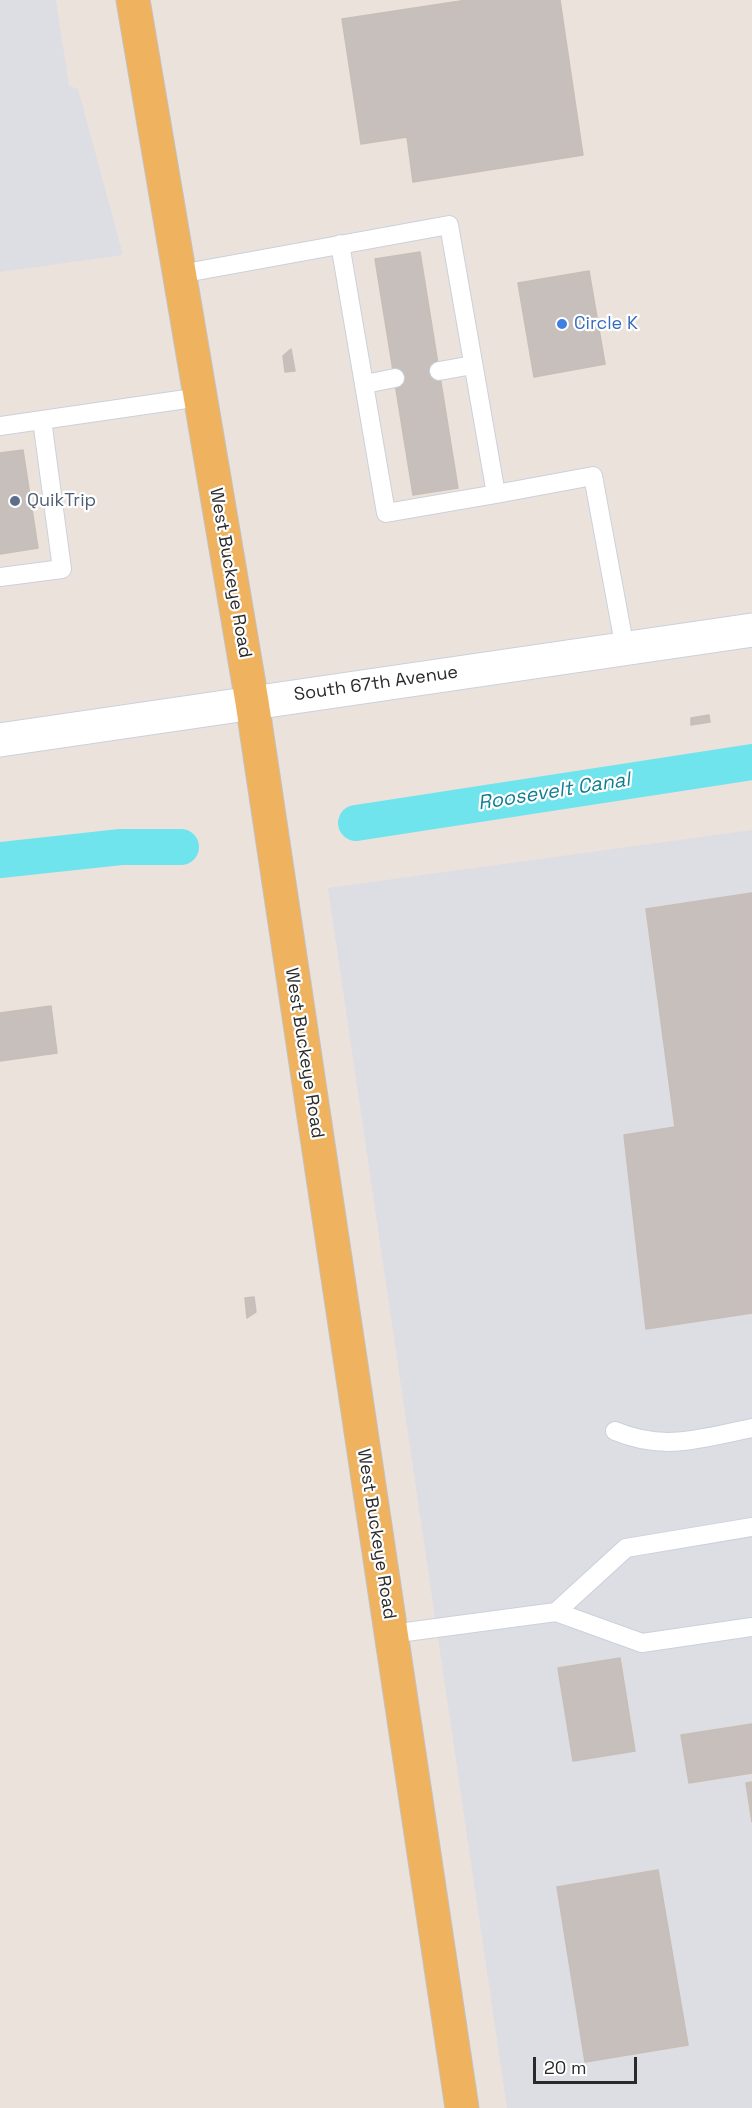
<!DOCTYPE html>
<style>
body{margin:0}
#map{position:relative;width:752px;height:2108px;overflow:hidden;background:#ece2dc;font-family:"Space Grotesk",sans-serif}
canvas{display:block}
.scale{position:absolute;left:533px;top:2057px;width:104px;height:27px;box-sizing:border-box;border:3px solid #2a2a2a;border-top:0;padding-left:8px;font-size:18px;line-height:21px;white-space:nowrap;color:#2a2a2a;-webkit-text-stroke:4px #fff;paint-order:stroke}
</style>
<div id="map">
<canvas width="752" height="2108"></canvas>
<div class="scale">20 m</div>
</div>
<script>
const c = document.querySelector('canvas').getContext('2d');
c.lineJoin = 'round';
function paint(path, color) {
  c.fillStyle = color;
  c.fill(path, 'evenodd');
}
function stroke(path, color, width, dash) {
  c.strokeStyle = color;
  c.lineWidth = width;
  c.lineCap = dash ? 'butt' : 'round';
  c.setLineDash(dash || []);
  c.stroke(path);
}
function label(font, color, halo, rows, align = 'center') {
  c.font = font + ' "Space Grotesk",sans-serif';
  c.lineWidth = 4.5;
  c.setLineDash([]);
  c.textBaseline = 'middle';
  c.strokeStyle = halo;
  c.fillStyle = color;
  for (const [text, x, y, turn = 0] of rows) {
    c.save();
    c.translate(x, y);
    c.rotate((+turn || 0) * Math.PI / 180);
    c.textAlign = isNaN(turn) ? turn : align;
    if (halo) c.strokeText(text, 0, 0);
    c.fillText(text, 0, 0);
    c.restore();
  }
}
const industrial = new Path2D(`
 M 0,0 L 56,0 L 69,86 L 78,89 L 123,255 L 0,272 Z
 M 752,830 L 752,2108 L 507,2108 L 328,888 Z`);
const canal = new Path2D(`
 M 356,823 L 752,762
 M 0,860 L 121,847 L 181,847`);
const building = new Path2D(`
 M 467,0 L 560,0 L 583,155 L 413,182 L 407,137 L 361,144 L 342,19 Z
 M 420,252 L 458,488 L 413,495 L 375,259 Z
 M 589,271 L 605,364 L 534,377 L 518,283 Z
 M 291,349 L 295,371 L 285,372 L 283,356 Z
 M 23,450 L 38,548 L 0,554 L 0,453 Z
 M 709,715 L 710,722 L 691,725 L 691,718 Z
 M 752,893 L 752,1313 L 646,1329 L 624,1135 L 675,1127 L 646,909 Z
 M 51,1006 L 57,1053 L 0,1061 L 0,1013 Z
 M 254,1297 L 256,1312 L 247,1318 L 245,1298 Z
 M 620,1658 L 635,1751 L 573,1761 L 558,1668 Z
 M 752,1724 L 752,1773 L 689,1783 L 681,1735 Z
 M 752,1782 L 752,1822 L 746,1783 Z
 M 658,1870 L 688,2045 L 585,2062 L 557,1887 Z`);
const service = new Path2D(`
 M 340,244 L 386,513 L 496,494
 M 180,274 L 449,225 L 496,494 L 593,476 L 625,649
 M 439,371 L 473,365
 M 365,384 L 395,378
 M 0,426 L 200,397
 M 0,577 L 62,569 L 42,420
 M 615,1431 C 665,1452 702,1438 752,1428
 M 556,1612 L 626,1548 L 752,1527
 M 391,1634 L 556,1612 L 642,1643 L 752,1627`);
const secondary = new Path2D(`
 M 0,740 L 752,630`);
const primary = new Path2D(`
 M 133,0 L 252,702 L 462,2108`);
const markers = [
 [562,324,6,"#3f7fe0"],
 [15,501,6,"#5c6f8a"]
];
const shopNames = [
 ["Circle K",574,324]
];
const serviceNames = [
 ["QuikTrip",27,501]
];
const streetNames = [
 ["West Buckeye Road",230,573,80],
 ["South 67th Avenue",376,684,-8],
 ["West Buckeye Road",304,1053,81],
 ["West Buckeye Road",376,1534,81]
];
const waterNames = [
 ["Roosevelt Canal",554,792,-9]
];
paint(industrial, '#dddde4');
stroke(canal, '#70e4ed', 36);
paint(building, '#c7bfbc');
stroke(building, '#c7beb6', 1.5);
stroke(service, '#cad1dc', 20);
stroke(secondary, '#cad1dc', 35);
stroke(primary, '#c3c3c3', 35);
stroke(service, '#fff', 18);
stroke(secondary, '#fff', 33);
stroke(primary, '#efb25e', 33);
for (const [x, y, r, color] of markers) {
  const dot = new Path2D();
  dot.arc(x, y, r, 0, 2 * Math.PI);
  c.fillStyle = color;
  c.fill(dot);
  stroke(dot, '#fff', 2);
}
label('18px', '#366cbe', '#fff', shopNames, 'left');
label('18px', '#4e5e75', '#fff', serviceNames, 'left');
label('18px', '#2a2a2a', '#fff', streetNames);
label('italic 20px', '#0f7e92', '#fff', waterNames);
</script>
